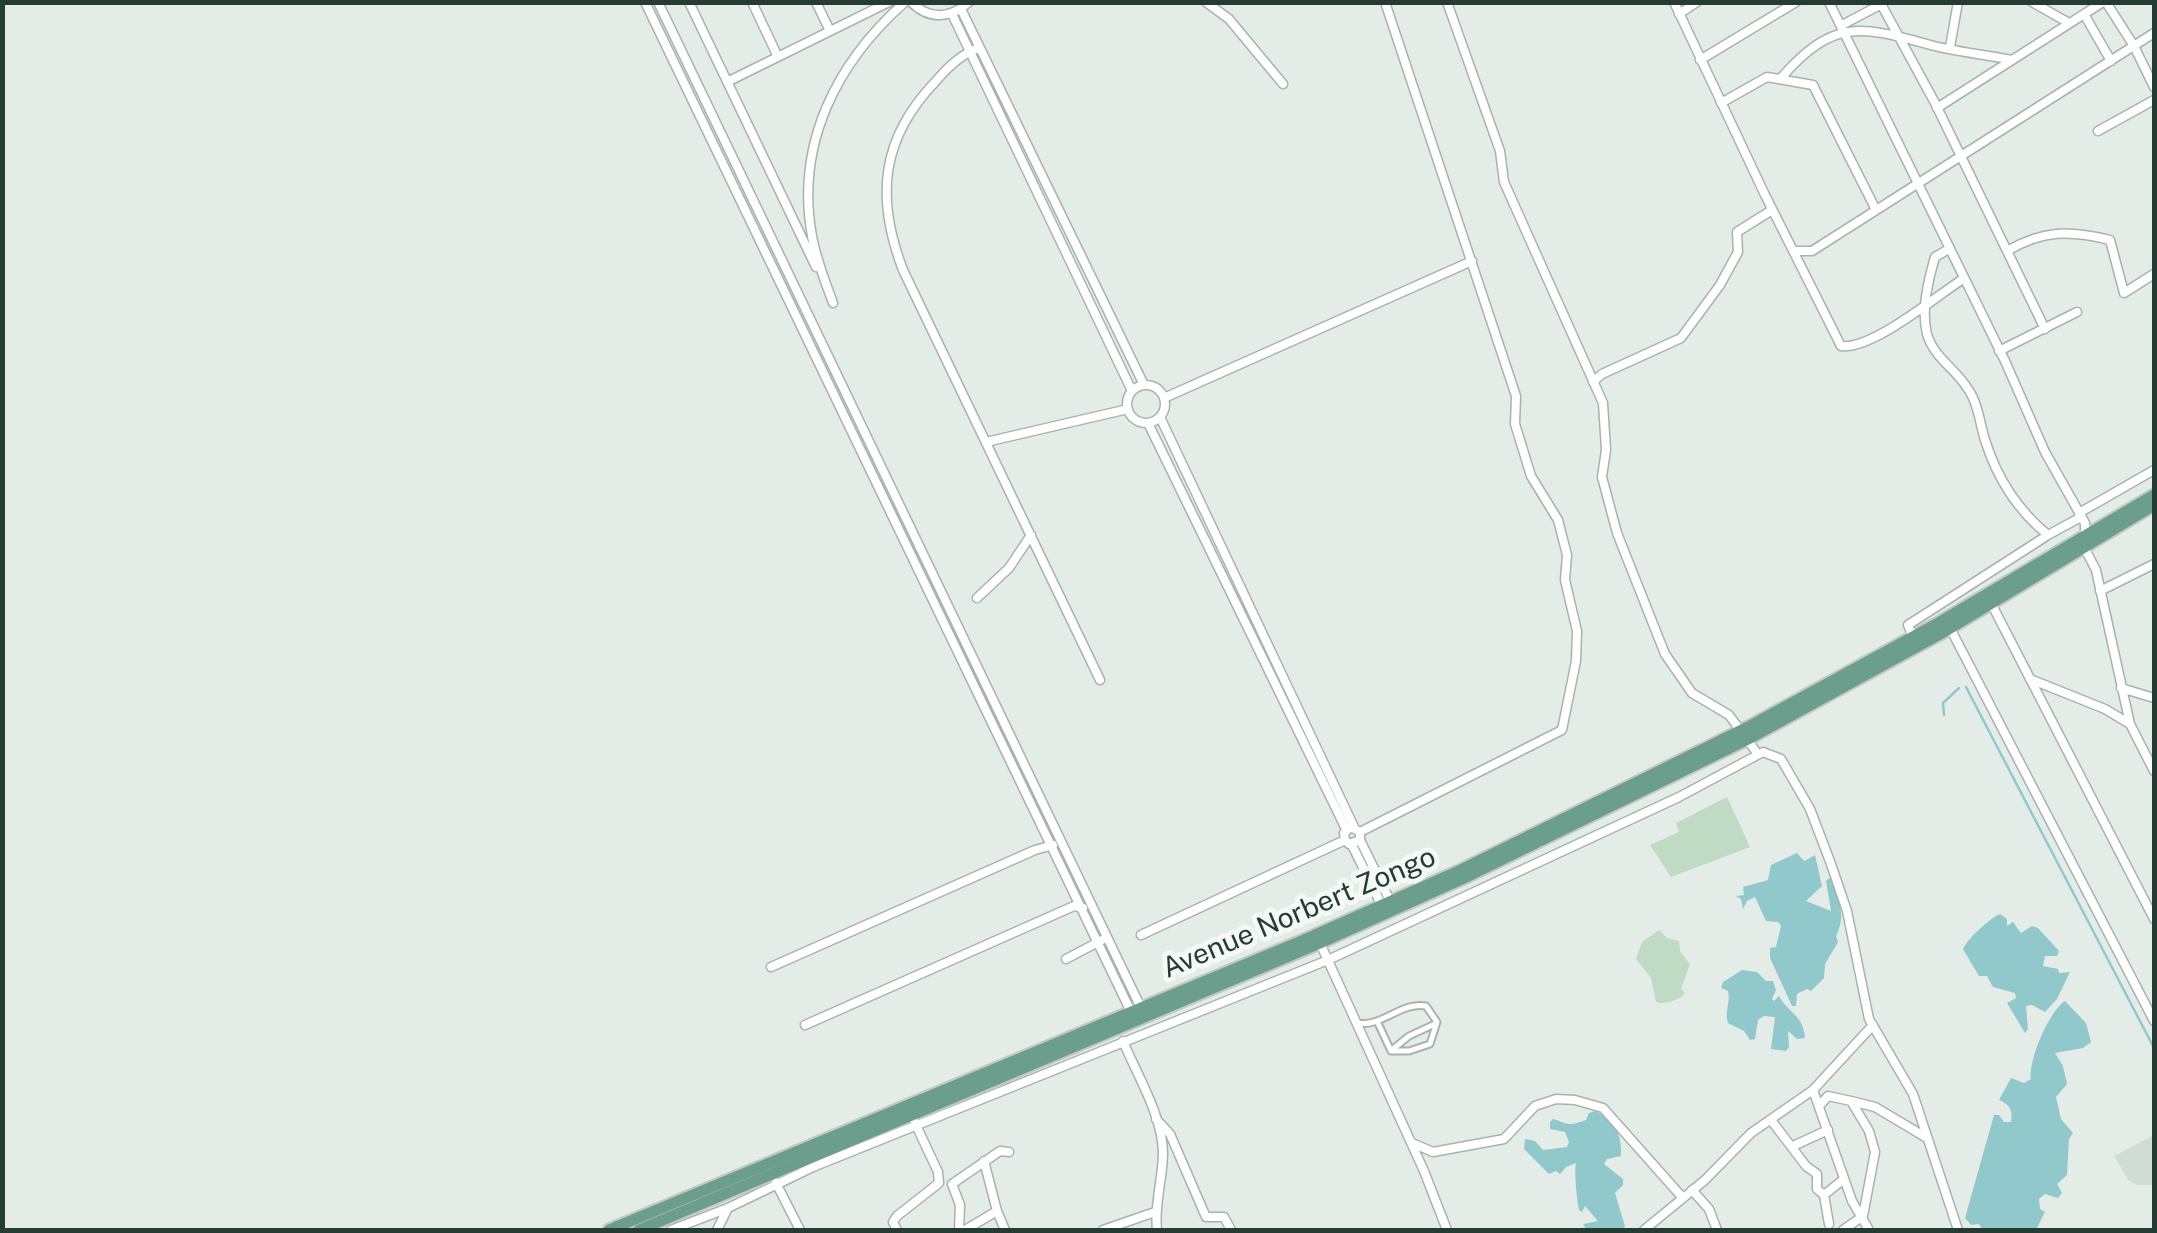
<!DOCTYPE html>
<style>
body{margin:0}
#map{position:relative;width:2157px;height:1233px;overflow:hidden;background:#e4ece8;font-family:"Public Sans",sans-serif}
canvas{display:block}
.frame{position:absolute;inset:0;border:5px solid #253c34;pointer-events:none}
</style>
<div id="map">
<canvas width="2157" height="1233"></canvas>
<div class="frame"></div>
</div>
<script>
const c = document.querySelector('canvas').getContext('2d');
c.lineJoin = 'round';
function paint(path, color) {
  c.fillStyle = color;
  c.fill(path, 'evenodd');
}
function stroke(path, color, width, dash) {
  c.strokeStyle = color;
  c.lineWidth = width;
  c.lineCap = dash ? 'butt' : 'round';
  c.setLineDash(dash || []);
  c.stroke(path);
}
function label(font, color, halo, rows, align = 'center') {
  c.font = font + ' "Public Sans",sans-serif';
  c.lineWidth = 10;
  c.setLineDash([]);
  c.textBaseline = 'middle';
  c.strokeStyle = halo;
  c.fillStyle = color;
  for (const [text, x, y, turn = 0] of rows) {
    c.save();
    c.translate(x, y);
    c.rotate((+turn || 0) * Math.PI / 180);
    c.textAlign = isNaN(turn) ? turn : align;
    if (halo) c.strokeText(text, 0, 0);
    c.fillText(text, 0, 0);
    c.restore();
  }
}
const built = new Path2D(`
 M 2154,1135 L 2154,1185 L 2137,1185 L 2129,1181 L 2114,1156 Z`);
const green = new Path2D(`
 M 1727,797 L 1750,847 L 1671,877 L 1650,845 L 1679,832 L 1676,823 Z
 M 1659,930 L 1667,938 L 1679,941 L 1680,951 L 1690,964 L 1681,989 L 1685,993 C 1680,1000 1664,1005 1656,1002 L 1651,978 L 1636,959 L 1642,942 Z`);
const water = new Path2D(`
 M 1797,853 L 1804,861 L 1815,855 L 1822,886 L 1806,901 L 1831,911 L 1826,881 L 1831,877 C 1838,897 1847,916 1836,936 L 1838,942 L 1825,964 L 1824,978 L 1811,991 L 1807,989 L 1797,994 L 1796,1006 L 1792,1006 L 1770,958 L 1770,948 L 1776,947 L 1781,926 L 1778,922 L 1766,921 L 1755,897 L 1747,901 L 1743,909 L 1741,899 L 1736,896 L 1744,895 L 1743,887 L 1768,880 L 1771,865 Z
 M 2000,914 L 2007,919 L 2007,926 L 2013,922 L 2021,933 L 2032,926 L 2038,928 L 2059,951 L 2057,956 L 2045,956 L 2043,966 L 2058,969 L 2059,973 L 2070,972 L 2057,999 L 2045,1012 L 2032,1005 L 2026,1006 L 2028,1029 L 2025,1033 L 2007,1003 L 2016,998 L 2015,993 L 1993,987 L 1987,976 L 1979,976 L 1963,949 C 1967,939 1990,918 2000,914 Z
 M 1742,970 L 1757,972 L 1766,981 L 1773,981 L 1776,990 L 1772,999 L 1774,1001 L 1779,996 C 1788,1013 1803,1014 1805,1038 L 1797,1039 L 1788,1031 L 1789,1047 L 1786,1051 L 1771,1049 L 1775,1017 L 1764,1016 L 1758,1020 L 1755,1039 L 1750,1040 L 1744,1031 L 1728,1023 C 1724,1012 1731,1002 1728,991 L 1721,988 L 1723,982 Z
 M 2065,1001 L 2086,1023 L 2091,1042 L 2083,1048 L 2055,1053 L 2063,1066 L 2067,1084 L 2056,1097 L 2061,1119 L 2073,1133 L 2069,1139 L 2067,1175 L 2057,1184 L 2062,1193 L 2058,1198 L 2045,1194 L 2039,1199 L 2040,1209 L 2045,1212 L 2036,1230 L 1983,1230 L 1979,1224 L 1971,1225 L 1965,1218 L 1994,1115 L 1999,1115 L 2004,1122 L 2011,1122 C 2013,1110 2009,1104 1999,1100 L 2011,1078 L 2024,1083 L 2031,1079 C 2028,1061 2049,1011 2065,1001 Z
 M 1595,1111 C 1615,1120 1622,1134 1621,1156 L 1607,1159 L 1604,1164 L 1623,1179 L 1623,1185 L 1615,1193 L 1625,1226 L 1623,1230 L 1587,1230 L 1583,1224 L 1598,1221 L 1585,1206 L 1582,1212 L 1579,1210 C 1577,1199 1574,1173 1576,1163 L 1566,1167 L 1560,1174 L 1556,1171 L 1549,1174 L 1524,1149 L 1525,1139 L 1535,1141 L 1543,1150 L 1567,1147 L 1569,1142 L 1565,1132 L 1550,1129 L 1550,1122 L 1553,1119 C 1570,1124 1566,1127 1586,1120 L 1589,1113 Z`);
const stream = new Path2D(`
 M 1966,687 L 2154,1048
 M 1944,715 L 1943,703 L 1959,688`);
const pedestrian = new Path2D(`
 M 1377,1021 L 1391,1051
 M 1357,1023 C 1381,1028 1402,1001 1426,1006 L 1437,1022 L 1430,1044 L 1409,1051 L 1391,1051
 M 1393,1049 L 1409,1036 L 1435,1024`);
const minor = new Path2D(`
 M 645,2 L 1133,1016
 M 658,2 L 1143,1012
 M 689,2 L 816,267
 M 752,2 L 778,57
 M 816,2 L 830,31
 M 911,2 C 929,20 950,19 969,2
 M 1206,2 L 1229,19 L 1283,84
 M 1447,2 L 1500,151 L 1504,182 L 1603,403 L 1606,450 L 1602,477 L 1617,533 L 1665,654 L 1692,693 L 1729,715 L 1757,753
 M 1674,2 L 1765,195 L 1841,346 C 1872,350 1935,297 1963,279
 M 1829,2 L 2005,361 L 2045,452 L 2085,523 L 2085,549 L 2096,570 L 2130,724 L 2154,771
 M 1880,2 L 1935,103 L 2045,329
 M 2032,2 L 2069,23
 M 2106,2 L 2134,46 L 2154,87
 M 961,9 L 1144,385
 M 952,14 L 1132,391
 M 1679,14 L 1697,2
 M 2084,14 L 2111,61
 M 1842,25 L 1880,5
 M 1950,47 L 1958,2
 M 979,48 C 963,53 947,68 936,81 C 881,138 875,197 903,270 L 1100,680
 M 1700,60 L 1796,2
 M 1781,78 C 1832,20 1858,25 1927,44 C 1954,52 1984,54 2012,60
 M 727,82 L 889,2
 M 1721,103 L 1767,77 L 1813,85 L 1876,210
 M 1937,108 L 2103,2
 M 2098,131 L 2154,100
 M 1949,249 L 1935,257 C 1928,281 1921,310 1927,334 C 1934,358 1955,368 1968,389 C 1978,403 1980,424 1985,440 C 1997,478 2017,510 2048,535
 M 1794,251 L 1812,251 L 2154,33
 M 2007,251 C 2043,230 2069,230 2110,240 L 2124,293 L 2154,274
 M 833,303 C 825,281 816,259 812,236 C 795,144 837,62 905,2
 M 1999,351 L 2077,312
 M 1593,382 L 1602,374 L 1681,338 L 1720,285 L 1738,252 L 1737,232 L 1772,210
 M1127 404a19 19 0 1 1 38 0a19 19 0 1 1-38 0Z
 M 1164,398 L 1472,261
 M 1160,417 L 1354,827
 M 1148,423 L 1346,829
 M 986,442 L 1128,409
 M 2079,513 L 2154,470
 M 2100,591 L 2154,564
 M 977,598 L 1009,568 L 1031,535
 M 1991,603 L 2154,919
 M 1949,626 L 2154,1021
 M 1913,637 L 1908,625 L 2048,535 L 2081,517
 M 2030,679 L 2105,709 L 2130,724
 M 2121,688 L 2154,698
 M 1360,832 L 1562,730 L 1576,661 L 1577,631 L 1565,580 L 1567,555 L 1558,520 L 1531,476 L 1515,424 L 1516,396 L 1385,2
 M 1360,840 L 1349,844 L 1345,840 L 1344,833 L 1351,827 L 1360,832 L 1360,840 L 1391,903
 M 1352,845 L 1383,908
 M 1141,935 L 1345,840
 M 1320,943 L 1424,1171 L 1447,1230
 M 1066,959 L 1102,940
 M 771,967 L 1035,850 L 1053,845
 M 805,1025 L 1074,906 L 1083,908
 M 1123,1041 C 1137,1075 1162,1115 1163,1152 C 1163,1179 1154,1203 1157,1230
 M 1813,1090 L 1852,1201 L 1869,1230
 M 1851,1101 L 1875,1107 L 1927,1138
 M 1819,1106 L 1828,1096 L 1851,1101 L 1869,1131 L 1875,1152 L 1863,1216 L 1843,1230
 M 1156,1119 L 1170,1134 L 1206,1217 L 1224,1217 L 1231,1230
 M 1771,1120 L 1806,1166 L 1817,1174 L 1817,1189 L 1824,1195
 M 1412,1143 L 1433,1152 L 1504,1139 L 1535,1106 L 1556,1099 L 1575,1100 L 1603,1108 L 1682,1197
 M 1793,1146 L 1828,1130
 M 984,1161 L 997,1211 L 1005,1230
 M 776,1183 L 800,1230
 M 1692,1190 L 1709,1209 L 1717,1230
 M 1829,1224 L 1824,1195 L 1844,1179
 M 671,1230 L 728,1208 L 813,1167 L 1328,960 L 1679,797 L 1763,752 L 1781,759 L 1810,809 L 1831,864 L 1847,911 L 1869,1019 L 1913,1094 L 1958,1230
 M 717,1230 L 728,1208
 M 897,1230 L 893,1222 L 897,1216 L 939,1183 L 938,1172 L 915,1123
 M 959,1230 L 960,1205 L 952,1184 L 1000,1151 L 1009,1152
 M 965,1230 L 997,1211
 M 1103,1230 L 1155,1212
 M 1644,1230 L 1705,1180 L 1751,1133 L 1813,1090 L 1873,1025`);
const primary = new Path2D(`
 M 609,1230 L 1304,940 L 1461,870 L 1748,727 L 1940,622 L 2154,495
 M 639,1230 L 1320,943 L 1464,878 L 1752,737 L 1942,633 L 2154,505`);
const streetNames = [
 ["Avenue Norbert Zongo",1299,913,-23]
];
paint(built, '#d2dcd7');
paint(green, '#bfdbc4');
paint(water, '#91c8cc');
stroke(stream, '#91c8cc', 2.5);
stroke(pedestrian, '#a7b4ae', 9);
stroke(minor, '#a7b4ae', 11);
stroke(primary, '#c2c8c6', 15);
stroke(pedestrian, '#fff', 5);
stroke(minor, '#fff', 8);
stroke(primary, '#6c9e8d', 11);
label('28px', '#253c34', '#f4f9f6', streetNames);
</script>
